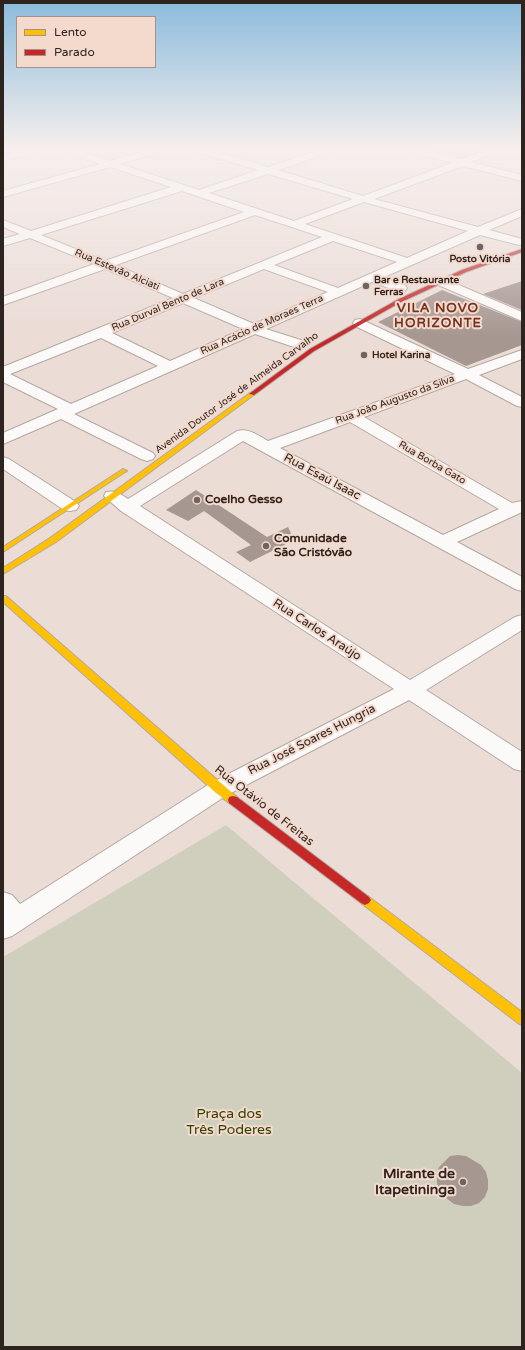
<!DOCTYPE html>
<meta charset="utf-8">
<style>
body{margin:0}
#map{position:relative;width:525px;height:1350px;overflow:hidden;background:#ebdcd6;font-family:"Varela Round",sans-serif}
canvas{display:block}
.frame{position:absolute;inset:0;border:4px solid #2d241f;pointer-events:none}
.legend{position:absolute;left:16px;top:16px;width:140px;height:52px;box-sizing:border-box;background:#f4d9cd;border:1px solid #a49187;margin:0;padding:5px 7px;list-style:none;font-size:12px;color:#2d241f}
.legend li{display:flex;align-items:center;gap:8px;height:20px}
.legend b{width:20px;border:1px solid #a49187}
</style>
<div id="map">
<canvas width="525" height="1350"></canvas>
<div class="frame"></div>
<ul class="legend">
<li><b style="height:5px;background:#ffc107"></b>Lento</li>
<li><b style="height:5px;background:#c62828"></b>Parado</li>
</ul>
</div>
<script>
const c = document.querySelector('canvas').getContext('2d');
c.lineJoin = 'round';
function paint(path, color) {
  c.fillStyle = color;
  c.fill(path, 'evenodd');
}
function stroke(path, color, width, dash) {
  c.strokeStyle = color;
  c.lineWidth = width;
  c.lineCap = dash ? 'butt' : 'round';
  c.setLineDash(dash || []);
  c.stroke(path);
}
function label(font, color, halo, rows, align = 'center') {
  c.font = font + ' "Varela Round",sans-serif';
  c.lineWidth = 4;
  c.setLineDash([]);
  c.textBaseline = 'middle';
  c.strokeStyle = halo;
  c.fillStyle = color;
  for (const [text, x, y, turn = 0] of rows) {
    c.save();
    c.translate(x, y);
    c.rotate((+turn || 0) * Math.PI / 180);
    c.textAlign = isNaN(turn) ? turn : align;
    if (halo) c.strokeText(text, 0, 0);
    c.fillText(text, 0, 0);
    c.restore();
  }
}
const green = new Path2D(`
 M 406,147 L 497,147 L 459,160 Z
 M 226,825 L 522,1073 L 522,1347 L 3,1347 L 3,957 Z`);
const building = new Path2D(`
 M 522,281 L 522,310 L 483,294 Z
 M 442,290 L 522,322 L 522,345 L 466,366 L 378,322 Z
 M 196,490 L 267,537 L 288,527 L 294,540 L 250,562 L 236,552 L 251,545 L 204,511 L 188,521 L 166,510 Z
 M 458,1155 L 466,1156 L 481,1165 L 486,1172 L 488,1180 L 488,1189 L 485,1197 L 479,1203 L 471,1206 L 463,1206 L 454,1204 L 446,1198 L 440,1191 L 437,1183 L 437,1175 L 439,1167 L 450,1156 Z`);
const street = new Path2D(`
 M 33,147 L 48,147 L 47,149 L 3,161 L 3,155 Z
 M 55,147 L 69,147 L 110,161 L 158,147 L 173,147 L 172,149 L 120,164 L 199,190 L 258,170 L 187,149 L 186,147 L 200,147 L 268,167 L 328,147 L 342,147 L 341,149 L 278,170 L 363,196 L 452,163 L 399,149 L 398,147 L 413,147 L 461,159 L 495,147 L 508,147 L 472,162 L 522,175 L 522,181 L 463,166 L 374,199 L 478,227 L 522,209 L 522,216 L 489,230 L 522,239 L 522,245 L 519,245 L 480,235 L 382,278 L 405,285 L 407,288 L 405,291 L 397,291 L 372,282 L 266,329 L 304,341 L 306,344 L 304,347 L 294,347 L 255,334 L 74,414 L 153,453 L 155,456 L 153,459 L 147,461 L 141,459 L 61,419 L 3,444 L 3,433 L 58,409 L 3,382 L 3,367 L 173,298 L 105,269 L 3,305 L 3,297 L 94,264 L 30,238 L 3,246 L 3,239 L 20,234 L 3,227 L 3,220 L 31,231 L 171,187 L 110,167 L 3,197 L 3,191 L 100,164 L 56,149 ZM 268,174 L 353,199 L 294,221 L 209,193 ZM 182,191 L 244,212 L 105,261 L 41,235 ZM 364,202 L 468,231 L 407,258 L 305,224 ZM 255,215 L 322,237 L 183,294 L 116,265 ZM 333,241 L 397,262 L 338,288 L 274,265 ZM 264,269 L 328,292 L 254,324 L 194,298 ZM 183,303 L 243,329 L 170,361 L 112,333 ZM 101,338 L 158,366 L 71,404 L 10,374 Z
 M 440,277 L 522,312 L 522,321 L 436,284 L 434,281 L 436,278 Z
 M 360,319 L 468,369 L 522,350 L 522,359 L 479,375 L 522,397 L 522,407 L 517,406 L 466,379 L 364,417 L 512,503 L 522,501 L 522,512 L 457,542 L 522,577 L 522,591 L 515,589 L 243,441 L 140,506 L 410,680 L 515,617 L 522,615 L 522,630 L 426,690 L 522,752 L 522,771 L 514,769 L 409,700 L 227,795 L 12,936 L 3,939 L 3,892 L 12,895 L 20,904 L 211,783 L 394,689 L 121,511 L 104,496 L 106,492 C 115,490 120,494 128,499 L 237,431 C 249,428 259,436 268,441 L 455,374 L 355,326 L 353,323 L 355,320 ZM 350,422 L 499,509 L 443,535 L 280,448 Z
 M 3,457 L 9,459 L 76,502 L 79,506 L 76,510 L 70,511 L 64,510 L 3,469 Z`);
const slow = new Path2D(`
 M 250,393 L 255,394 L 56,542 L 3,574 L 3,568 L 50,538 Z
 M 123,469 L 127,471 L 125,472 L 3,552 L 3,547 Z
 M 3,596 L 6,596 L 237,797 L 238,800 L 237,803 L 229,803 L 215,792 L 3,602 Z
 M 365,895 L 369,897 L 522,1012 L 522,1025 L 518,1023 L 361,903 L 359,900 L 361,897 Z`);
const jam = new Path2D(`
 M 522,249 L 522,252 L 466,272 L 401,302 L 314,351 L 254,395 L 249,394 L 310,349 L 397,300 L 462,270 Z
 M 233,796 L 237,797 L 369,897 L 371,900 L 369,903 L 365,905 L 361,903 L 229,803 L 228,800 L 229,797 Z`);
const markers = [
 [480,247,4,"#70645f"],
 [366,286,4,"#70645f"],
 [364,355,4,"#70645f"],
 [197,500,4,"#70645f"],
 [266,546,4,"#70645f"],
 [463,1182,4,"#70645f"]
];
const farPoinames = [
 ["Posto Vitória",480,259,"center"],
 ["Bar e Restaurante",374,280],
 ["Ferras",374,292],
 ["Hotel Karina",372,355]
];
const farStreetnames = [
 ["Rua Estevão Alciati",117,270,23],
 ["Rua Durval Bento de Lara",168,305,-23],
 ["Rua Acácio de Moraes Terra",262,325,-24],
 ["Avenida Doutor José de Almeida Carvalho",237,393,-36],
 ["Rua João Augusto da Silva",395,400,-20],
 ["Rua Borba Gato",432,463,30]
];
const streetNames = [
 ["Rua Esaú Isaac",322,477,28],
 ["Rua Carlos Araújo",317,630,33],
 ["Rua José Soares Hungria",312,740,-27],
 ["Rua Otávio de Freitas",264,806,38]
];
const poiNames = [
 ["Coelho Gesso",205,500],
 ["Comunidade",274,539],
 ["São Cristóvão",274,553]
];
const farDistrictnames = [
 ["VILA NOVO",438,309],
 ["HORIZONTE",438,324]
];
const nearParknames = [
 ["Praça dos",229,1114],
 ["Três Poderes",229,1130]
];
const nearPoinames = [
 ["Mirante de",455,1174],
 ["Itapetininga",455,1190]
];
paint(green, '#d0cfbe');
paint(building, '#a69791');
stroke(street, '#b3a8a2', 2);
stroke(slow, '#b3a8a2', 2);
stroke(jam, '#b3a8a2', 2);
paint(street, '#fcfaf9');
paint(slow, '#ffc107');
paint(jam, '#c62828');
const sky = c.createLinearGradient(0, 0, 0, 336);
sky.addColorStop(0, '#8bbbdc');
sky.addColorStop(0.44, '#f6efed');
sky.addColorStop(1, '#f6efed00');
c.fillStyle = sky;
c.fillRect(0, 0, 525, 336);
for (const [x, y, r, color] of markers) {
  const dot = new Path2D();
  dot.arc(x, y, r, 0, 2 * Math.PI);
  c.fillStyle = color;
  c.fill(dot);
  stroke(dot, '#f4d9cd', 1.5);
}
label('bold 10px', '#2d241f', '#f4d9cd', farPoinames, 'left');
label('10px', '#2d241f', '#f4d9cd', farStreetnames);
label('12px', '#2d241f', '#f4d9cd', streetNames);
label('bold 12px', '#2d241f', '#f4d9cd', poiNames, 'left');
c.letterSpacing = '1px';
label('bold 13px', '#763220', '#f4d9cd', farDistrictnames);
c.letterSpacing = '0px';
label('14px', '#2f4300', '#f4d9cd', nearParknames);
label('bold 14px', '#2d241f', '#f4d9cd', nearPoinames, 'right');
</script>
